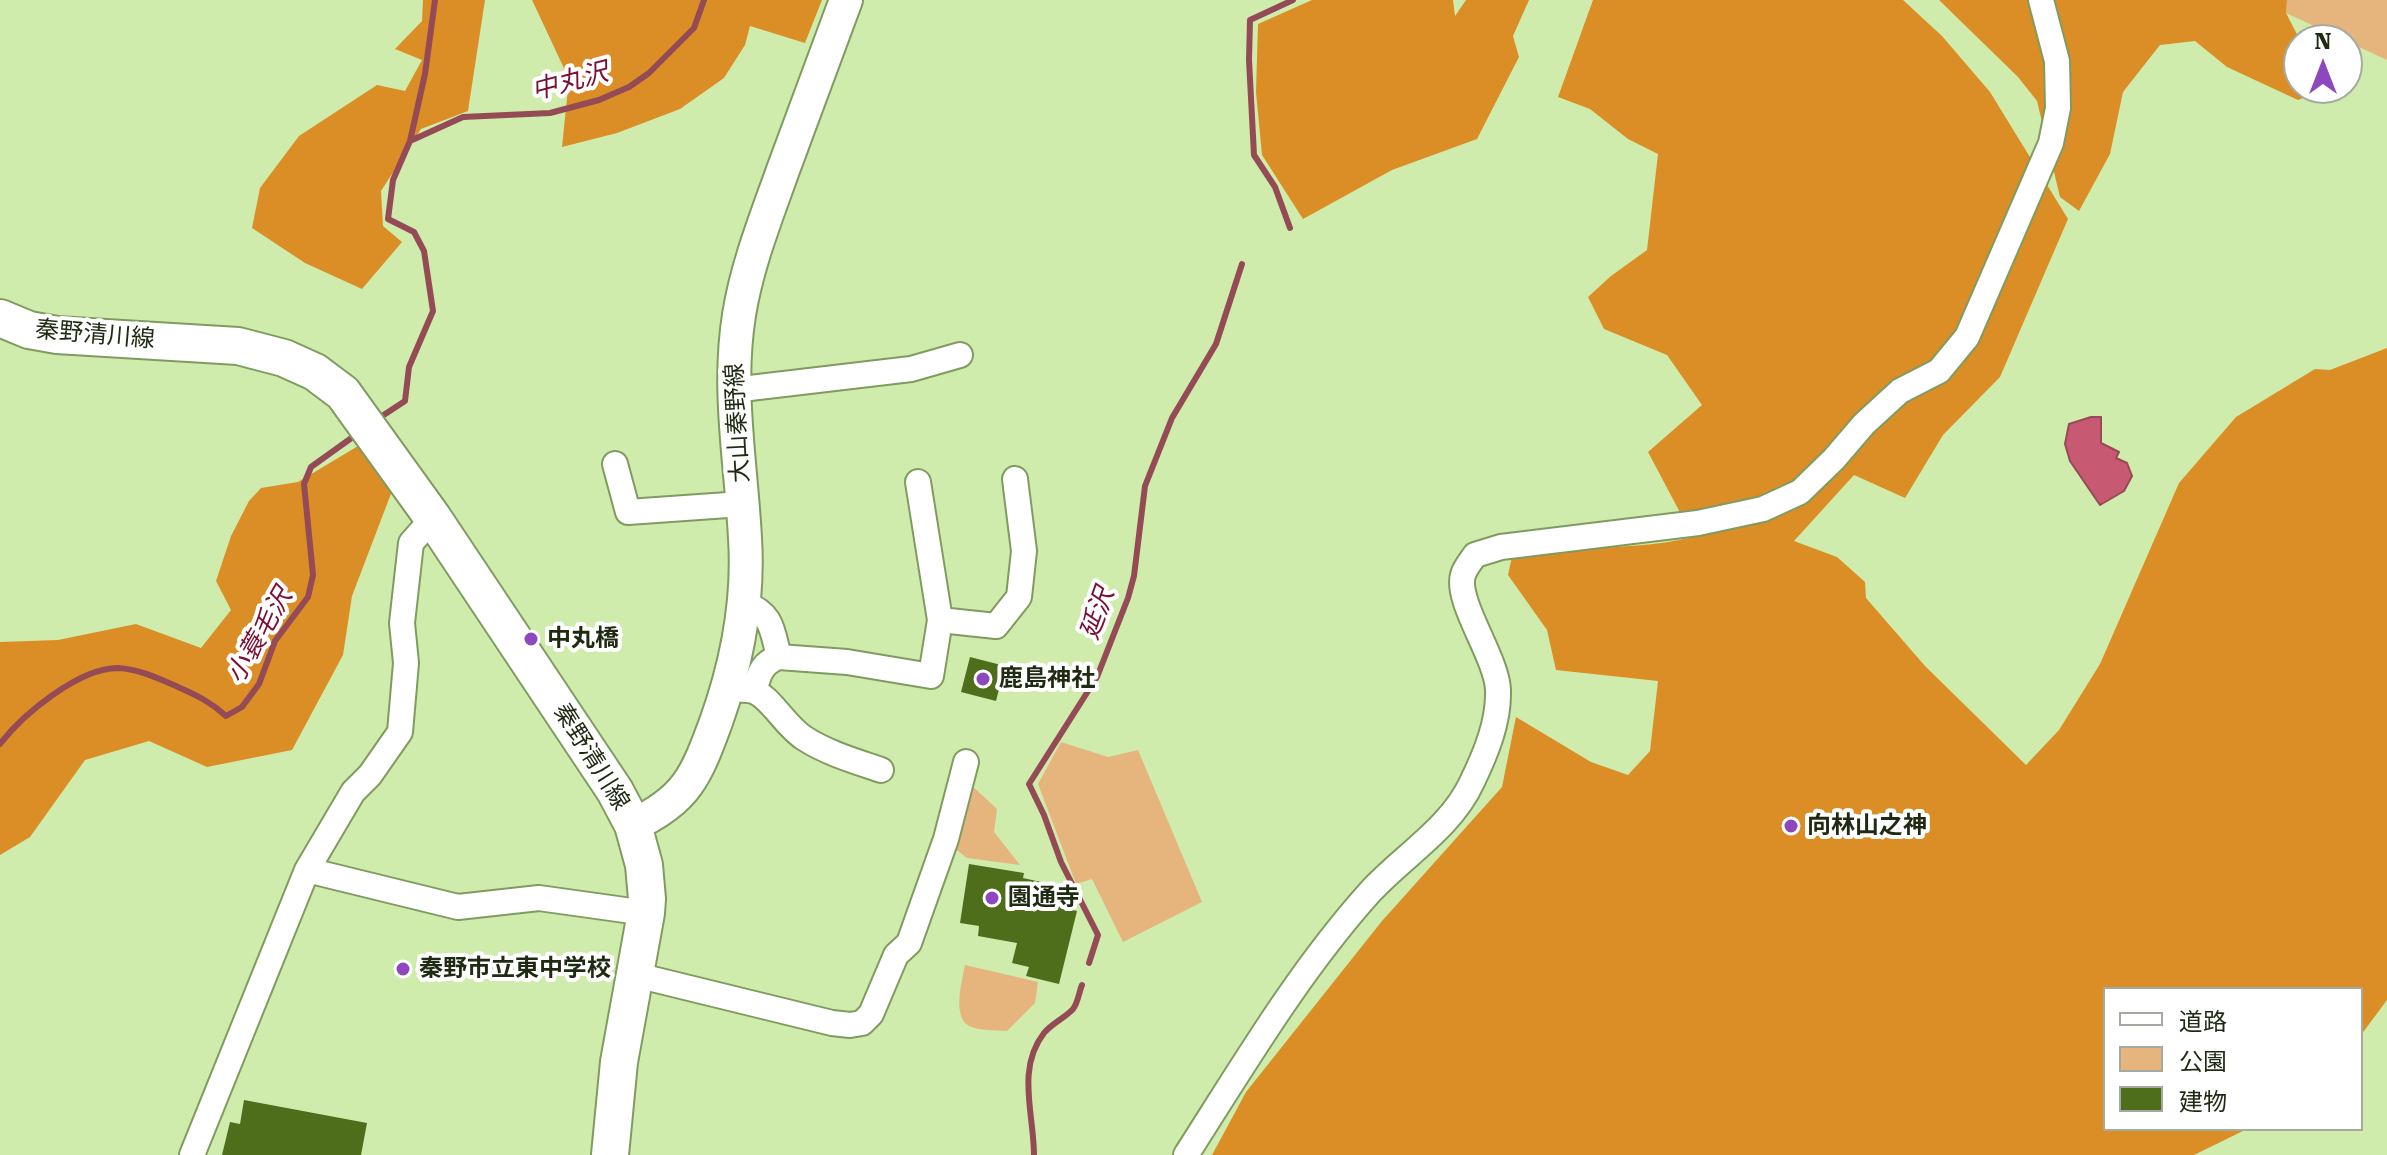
<!DOCTYPE html>
<meta charset="utf-8">
<style>
body{margin:0}
#map{position:relative;width:2387px;height:1155px;overflow:hidden;background:#cfecad;font-family:"Roboto Serif","Noto Sans JP",serif}
canvas{display:block}
.legend{position:absolute;left:2103px;top:987px;width:260px;height:144px;box-sizing:border-box;background:#fff;border:2px solid #a5aaa0;margin:0;padding:10px 14px;list-style:none;font-size:24px;color:#1f2a12}
.legend li{display:flex;align-items:center;gap:16px;height:40px}
.legend b{width:40px;border:2px solid #a5aaa0}
.north{position:absolute;left:2283px;top:24px;width:80px;height:80px;box-sizing:border-box;background:#fff;border:2px solid #a5aaa0;border-radius:50%;rotate:0deg;font-size:22px;font-weight:700;line-height:32px;text-align:center;color:#1f2a12}
.north::after{content:'';display:block;margin:auto;width:28px;height:36px;background:#8c48bc;clip-path:polygon(50% 0,100% 100%,50% 72%,0 100%)}
</style>
<div id="map">
<canvas width="2387" height="1155"></canvas>
<ul class="legend">
<li><b style="height:10px;background:#fff"></b>道路</li>
<li><b style="height:22px;background:#e6b47d"></b>公園</li>
<li><b style="height:22px;background:#4e6e1b"></b>建物</li>
</ul>
<div class="north">N</div>
</div>
<script>
const c = document.querySelector('canvas').getContext('2d');
c.lineJoin = 'round';
function paint(path, color) {
  c.fillStyle = color;
  c.fill(path, 'evenodd');
}
function stroke(path, color, width, dash) {
  c.strokeStyle = color;
  c.lineWidth = width;
  c.lineCap = dash ? 'butt' : 'round';
  c.setLineDash(dash || []);
  c.stroke(path);
}
function label(font, color, halo, rows, align = 'center') {
  c.font = font + ' "Roboto Serif","Noto Sans JP",serif';
  c.lineWidth = 8;
  c.setLineDash([]);
  c.textBaseline = 'middle';
  c.strokeStyle = halo;
  c.fillStyle = color;
  for (const [text, x, y, turn = 0] of rows) {
    c.save();
    c.translate(x, y);
    c.rotate((+turn || 0) * Math.PI / 180);
    c.textAlign = isNaN(turn) ? turn : align;
    if (halo) c.strokeText(text, 0, 0);
    c.fillText(text, 0, 0);
    c.restore();
  }
}
const green = new Path2D(`
 M 2287,0 L 2387,0 L 2387,60 L 2286,13 Z
 M 1061,742 L 1108,757 L 1138,750 L 1202,902 L 1123,942 L 1092,879 L 1076,884 L 1038,784 Z
 M 970,784 L 997,809 L 994,832 L 1020,865 L 967,858 L 953,847 Z
 M 965,965 L 1038,982 L 1035,1003 L 1007,1031 C 996,1030 979,1031 969,1026 C 952,1016 962,981 965,965 Z`);
const forest = new Path2D(`
 M 423,0 L 485,0 L 468,111 L 421,129 L 381,191 L 383,226 L 402,242 L 362,289 L 305,263 L 252,228 L 260,188 L 299,136 L 377,85 L 405,91 L 422,60 L 395,49 L 422,21 Z
 M 532,0 L 822,0 L 805,43 L 750,26 L 745,45 L 724,78 L 680,109 L 617,133 L 562,147 L 569,79 Z
 M 1312,0 L 1453,0 L 1455,16 L 1466,0 L 1529,0 L 1513,36 L 1519,57 L 1477,139 L 1392,170 L 1303,219 L 1262,155 L 1256,92 L 1258,24 Z
 M 1593,0 L 1903,0 L 1942,36 L 1990,92 L 2068,219 L 2000,377 L 1943,435 L 1905,498 L 1854,475 L 1794,541 L 1837,557 L 1865,582 L 1866,598 L 1925,666 L 2026,765 L 2059,730 L 2100,664 L 2179,483 L 2236,417 L 2315,369 L 2330,370 L 2387,348 L 2387,1000 L 2361,1035 L 2361,989 L 2105,989 L 2105,1129 L 2247,1129 L 2194,1155 L 1212,1155 L 1246,1092 L 1382,921 L 1502,787 L 1516,717 L 1591,762 L 1628,775 L 1650,751 L 1658,681 L 1556,670 L 1547,630 L 1508,575 L 1514,547 C 1574,547 1635,551 1693,537 L 1648,452 L 1702,405 L 1667,355 L 1604,329 L 1588,297 L 1611,276 L 1647,250 L 1658,154 L 1628,139 L 1590,109 L 1558,97 Z
 M 1939,0 L 2287,0 L 2286,13 L 2300,40 L 2299,88 L 2325,90 L 2298,100 L 2227,67 L 2195,41 L 2160,45 L 2123,92 L 2110,154 L 2079,211 L 2060,197 L 2037,101 L 2018,77 Z
 M 363,443 L 392,491 L 352,596 L 343,655 L 292,750 L 207,767 L 149,741 L 85,760 L 30,837 L 0,855 L 0,642 L 58,640 L 136,624 L 201,648 L 231,610 L 216,581 L 231,536 L 249,501 L 261,488 L 298,482 Z`);
const water = new Path2D(`
 M 2091,417 L 2101,417 L 2101,443 L 2119,452 L 2116,458 L 2127,463 L 2132,476 L 2124,491 L 2100,505 L 2070,461 L 2065,444 L 2069,424 Z`);
const stream = new Path2D(`
 M 410,141 L 463,117 L 550,113 L 599,100 L 629,87 L 649,73 L 694,28 L 704,0
 M 1290,228 L 1275,187 L 1254,155 L 1249,60 L 1250,20 L 1293,0
 M 376,420 L 405,401 L 409,367 L 433,311 L 424,251 L 414,232 L 388,219 L 393,180 L 410,141 L 425,74 L 435,0
 M 0,744 C 23,714 79,668 118,668 C 139,669 160,679 178,687 C 196,695 211,702 226,716 L 242,707 L 259,684 L 275,641 L 308,597 L 313,575 L 304,484 L 311,467 L 357,434
 M 1089,963 L 1098,935 L 1061,862 L 1044,815 L 1029,784 L 1097,677 L 1128,598 L 1134,576 L 1145,486 L 1172,418 L 1216,344 L 1242,264
 M 1034,1155 C 1034,1114 1016,1069 1044,1033 C 1052,1023 1065,1018 1073,1009 C 1078,1003 1079,992 1082,985`);
const building = new Path2D(`
 M 970,657 L 1005,666 L 996,701 L 961,692 Z
 M 969,864 L 1024,873 L 1023,878 L 1050,884 L 1045,903 L 1077,911 L 1059,984 L 1026,976 L 1029,967 L 1012,963 L 1017,943 L 978,936 L 979,926 L 960,923 Z
 M 244,1100 L 367,1123 L 361,1155 L 222,1155 L 230,1122 L 240,1124 Z`);
const minor = new Path2D(`
 M 733,390 L 911,369 L 960,355
 M 615,464 L 628,512 L 742,504
 M 744,603 C 773,614 772,630 779,657 C 761,663 759,675 754,691
 M 940,620 L 996,626 L 1019,597 L 1024,551 L 1015,479
 M 779,657 L 847,662 L 931,676 L 940,620 L 918,482
 M 728,689 C 736,690 746,689 753,691 C 770,696 785,726 804,738 C 827,753 855,761 881,770
 M 307,870 L 458,907 L 539,898 L 646,913
 M 636,975 L 832,1023 L 850,1025 L 862,1023 L 871,1014 L 896,955 L 909,943 L 946,839 L 966,762
 M 192,1155 L 307,870 L 353,792 L 370,775 L 400,732 L 406,663 L 402,623 L 411,543 L 433,518
 M 1186,1155 C 1243,1066 1299,971 1370,892 C 1403,856 1451,828 1472,782 C 1486,753 1499,722 1498,690 C 1497,658 1455,601 1463,575 C 1465,568 1471,561 1475,555 L 1501,547 L 1698,523 L 1763,509 L 1800,492 L 1834,459 L 1864,424 L 1900,391 L 1939,371 L 1967,337 L 2051,143 L 2058,108 L 2057,61 L 2041,0`);
const secondary = new Path2D(`
 M 633,825 C 687,800 696,776 716,722 C 737,663 749,601 745,538 C 741,463 727,390 739,315 C 747,265 766,218 783,170 C 804,114 825,57 846,0`);
const primary = new Path2D(`
 M 0,318 L 29,330 L 57,335 L 238,346 L 284,358 L 315,372 L 343,393 L 433,518 L 615,791 L 633,825 L 644,865 L 647,899 L 646,913 L 619,1062 L 610,1155`);
const markers = [
 [531,639,8,"#8c48bc"],
 [983,679,8,"#8c48bc"],
 [1791,826,8,"#8c48bc"],
 [992,898,8,"#8c48bc"],
 [403,969,8,"#8c48bc"]
];
const streetNames = [
 ["秦野清川線",95,335,5],
 ["大山秦野線",738,423,-93],
 ["秦野清川線",591,757,58]
];
const poiNames = [
 ["中丸橋",547,639],
 ["鹿島神社",999,679],
 ["向林山之神",1807,826],
 ["園通寺",1008,898],
 ["秦野市立東中学校",419,969]
];
const waterNames = [
 ["中丸沢",570,82,-15],
 ["延沢",1098,614,-70],
 ["小蓑毛沢",260,636,-60]
];
paint(green, '#e6b47d');
paint(forest, '#db8e26');
paint(water, '#c85972');
stroke(water, '#954b55', 2);
stroke(stream, '#954b55', 6);
paint(building, '#4e6e1b');
stroke(minor, '#809b60', 28);
stroke(secondary, '#809b60', 36);
stroke(primary, '#809b60', 40);
stroke(minor, '#fff', 24);
stroke(secondary, '#fff', 32);
stroke(primary, '#fff', 36);
for (const [x, y, r, color] of markers) {
  const dot = new Path2D();
  dot.arc(x, y, r, 0, 2 * Math.PI);
  c.fillStyle = color;
  c.fill(dot);
  stroke(dot, '#fff', 3);
}
label('24px', '#1f2a12', '#fff', streetNames);
label('bold 24px', '#1f2a12', '#fff', poiNames, 'left');
label('italic 26px', '#790f33', '#fff', waterNames);
</script>
